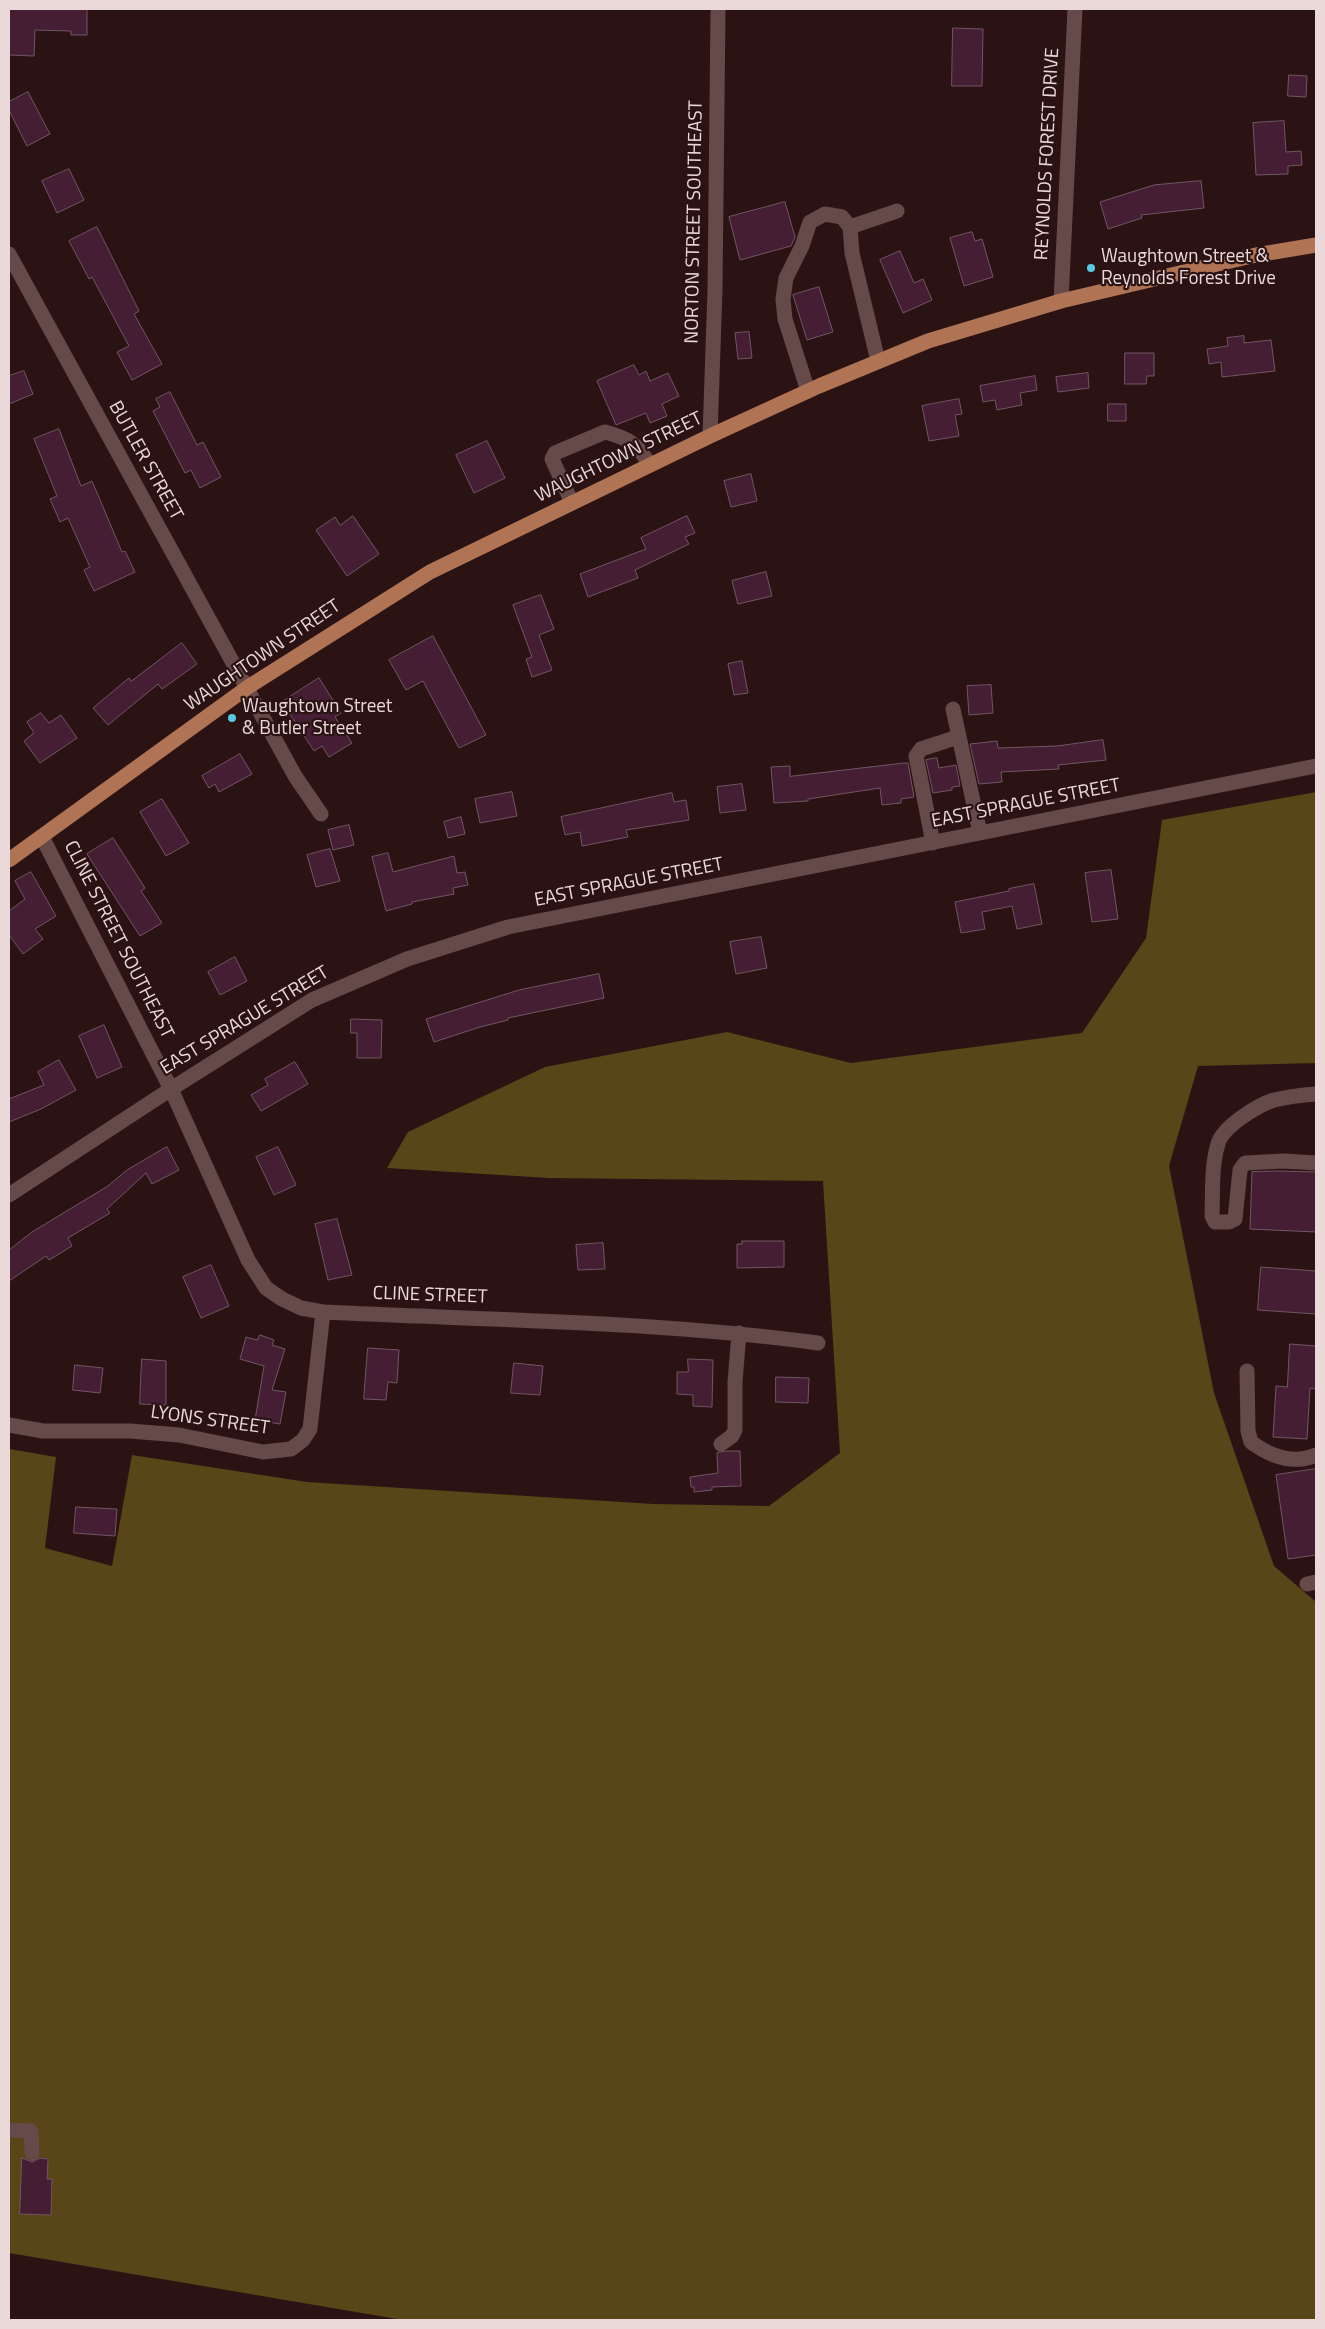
<!DOCTYPE html>
<style>
body{margin:0}
#map{position:relative;width:1325px;height:2329px;overflow:hidden;background:#2b1314;font-family:"Titillium Web",sans-serif}
canvas{display:block}
.frame{position:absolute;inset:0;border:10px solid #ebd9d9;pointer-events:none}
</style>
<div id="map">
<canvas width="1325" height="2329"></canvas>
<div class="frame"></div>
</div>
<script>
const c = document.querySelector('canvas').getContext('2d');
c.lineJoin = 'round';
function paint(path, color) {
  c.fillStyle = color;
  c.fill(path, 'evenodd');
}
function stroke(path, color, width, dash) {
  c.strokeStyle = color;
  c.lineWidth = width;
  c.lineCap = dash ? 'butt' : 'round';
  c.setLineDash(dash || []);
  c.stroke(path);
}
function label(font, color, halo, rows, align = 'center') {
  c.font = font + ' "Titillium Web",sans-serif';
  c.lineWidth = 4.5;
  c.setLineDash([]);
  c.textBaseline = 'middle';
  c.strokeStyle = halo;
  c.fillStyle = color;
  for (const [text, x, y, turn = 0] of rows) {
    c.save();
    c.translate(x, y);
    c.rotate((+turn || 0) * Math.PI / 180);
    c.textAlign = isNaN(turn) ? turn : align;
    if (halo) c.strokeText(text, 0, 0);
    c.fillText(text, 0, 0);
    c.restore();
  }
}
const forest = new Path2D(`
 M 1316,792 L 1316,1063 L 1198,1066 L 1169,1166 L 1214,1393 L 1274,1566 L 1316,1602 L 1316,2320 L 403,2320 L 9,2253 L 9,1449 L 56,1457 L 45,1548 L 112,1566 L 132,1455 L 307,1482 L 653,1504 L 769,1506 L 840,1453 L 823,1181 L 549,1178 L 387,1168 L 408,1132 L 545,1067 L 727,1032 L 851,1063 L 1082,1033 L 1146,938 L 1162,820 Z`);
const building = new Path2D(`
 M 9,9 L 87,9 L 87,35 L 71,35 L 71,31 L 35,30 L 34,56 L 9,55 Z
 M 953,28 L 983,29 L 982,86 L 952,86 Z
 M 1289,75 L 1307,76 L 1306,97 L 1288,96 Z
 M 28,92 L 50,134 L 27,146 L 9,110 L 9,102 Z
 M 1284,121 L 1286,152 L 1301,151 L 1302,165 L 1288,166 L 1288,174 L 1256,175 L 1253,123 Z
 M 69,169 L 84,200 L 57,213 L 42,181 Z
 M 1201,181 L 1204,208 L 1141,215 L 1142,218 L 1108,229 L 1100,202 L 1154,185 Z
 M 785,202 L 795,237 L 791,246 L 740,260 L 729,217 Z
 M 97,227 L 139,311 L 134,314 L 162,364 L 132,380 L 117,352 L 129,346 L 92,277 L 89,279 L 69,241 Z
 M 972,232 L 975,241 L 982,239 L 993,277 L 964,286 L 950,238 Z
 M 900,251 L 914,283 L 923,279 L 932,300 L 903,313 L 880,260 Z
 M 819,287 L 833,332 L 807,340 L 793,295 Z
 M 749,332 L 752,358 L 738,359 L 735,333 Z
 M 1244,336 L 1244,343 L 1271,340 L 1275,371 L 1222,377 L 1221,362 L 1209,364 L 1207,349 L 1228,346 L 1227,338 Z
 M 1125,353 L 1154,353 L 1154,376 L 1147,376 L 1146,384 L 1125,384 Z
 M 634,365 L 639,375 L 646,371 L 650,381 L 668,373 L 679,396 L 662,404 L 667,416 L 650,423 L 646,413 L 616,425 L 597,381 Z
 M 24,371 L 33,394 L 9,404 L 9,376 Z
 M 1088,373 L 1089,388 L 1058,392 L 1056,377 Z
 M 1035,376 L 1037,390 L 1020,393 L 1022,405 L 997,410 L 995,400 L 983,402 L 980,386 Z
 M 170,392 L 197,445 L 203,442 L 221,477 L 200,488 L 191,470 L 185,473 L 153,411 L 160,407 L 156,399 Z
 M 959,399 L 962,414 L 955,415 L 959,436 L 929,441 L 922,406 Z
 M 1108,404 L 1126,404 L 1126,421 L 1108,421 Z
 M 59,429 L 81,486 L 92,481 L 122,552 L 125,551 L 135,572 L 94,591 L 84,570 L 90,567 L 68,518 L 60,522 L 50,499 L 57,496 L 34,439 Z
 M 487,441 L 505,478 L 474,493 L 456,455 Z
 M 751,474 L 757,501 L 731,507 L 724,481 Z
 M 353,516 L 379,554 L 347,576 L 316,530 L 335,517 L 340,525 Z
 M 687,516 L 695,533 L 685,537 L 689,544 L 635,570 L 638,578 L 588,597 L 580,574 L 646,549 L 641,538 Z
 M 766,572 L 772,596 L 738,604 L 732,581 Z
 M 541,595 L 554,629 L 539,635 L 552,670 L 532,677 L 526,659 L 532,657 L 513,605 Z
 M 433,636 L 486,735 L 459,748 L 423,681 L 406,690 L 389,660 Z
 M 182,643 L 197,664 L 162,689 L 158,684 L 108,725 L 93,708 L 129,678 L 131,681 Z
 M 742,661 L 748,693 L 734,695 L 728,664 Z
 M 319,678 L 341,713 L 335,717 L 352,743 L 329,757 L 322,746 L 314,751 L 282,702 Z
 M 991,685 L 993,713 L 969,715 L 967,686 Z
 M 41,713 L 49,723 L 61,715 L 77,738 L 40,763 L 24,741 L 34,733 L 27,722 Z
 M 1103,740 L 1106,760 L 1058,765 L 1059,769 L 1001,772 L 1002,782 L 979,784 L 970,744 L 997,741 L 998,748 L 1057,746 Z
 M 240,754 L 252,774 L 219,792 L 215,784 L 209,788 L 202,776 Z
 M 937,758 L 939,768 L 956,765 L 960,786 L 952,787 L 952,790 L 933,793 L 926,760 Z
 M 904,763 L 908,763 L 914,797 L 901,799 L 901,803 L 882,805 L 880,788 L 808,799 L 808,801 L 774,803 L 771,767 L 790,766 L 790,776 Z
 M 742,784 L 746,810 L 720,813 L 717,787 Z
 M 512,792 L 517,816 L 480,823 L 475,799 Z
 M 672,793 L 674,802 L 686,800 L 689,820 L 626,830 L 628,837 L 582,846 L 580,832 L 565,835 L 561,817 Z
 M 162,799 L 189,843 L 166,856 L 140,812 Z
 M 461,817 L 465,834 L 448,838 L 444,822 Z
 M 349,825 L 354,845 L 333,850 L 328,830 Z
 M 113,838 L 145,888 L 141,891 L 162,923 L 140,936 L 87,854 Z
 M 330,849 L 340,881 L 316,887 L 307,855 Z
 M 388,853 L 393,872 L 454,856 L 457,873 L 465,872 L 468,885 L 453,888 L 454,894 L 412,902 L 412,904 L 386,911 L 372,857 Z
 M 1111,870 L 1118,919 L 1092,922 L 1085,873 Z
 M 31,872 L 56,916 L 35,929 L 43,939 L 23,954 L 9,935 L 9,911 L 25,899 L 15,881 Z
 M 1034,884 L 1042,924 L 1017,929 L 1012,906 L 982,912 L 985,929 L 961,933 L 955,902 L 1009,891 L 1009,889 Z
 M 761,937 L 767,968 L 736,974 L 730,942 Z
 M 235,957 L 247,981 L 220,995 L 208,972 Z
 M 599,974 L 604,998 L 508,1018 L 508,1020 L 480,1027 L 434,1042 L 426,1019 L 519,990 Z
 M 351,1019 L 382,1020 L 381,1058 L 357,1058 L 357,1033 L 351,1033 Z
 M 104,1025 L 122,1067 L 97,1078 L 79,1036 Z
 M 59,1060 L 76,1090 L 41,1109 L 9,1122 L 9,1099 L 44,1085 L 38,1072 Z
 M 295,1062 L 308,1084 L 261,1111 L 251,1095 L 268,1085 L 265,1079 Z
 M 167,1147 L 179,1170 L 152,1184 L 146,1173 L 107,1209 L 110,1213 L 68,1238 L 72,1246 L 49,1260 L 46,1256 L 9,1281 L 9,1250 L 32,1232 L 108,1186 L 127,1170 Z
 M 278,1147 L 296,1185 L 274,1195 L 256,1157 Z
 M 1279,1171 L 1316,1172 L 1316,1232 L 1250,1229 L 1252,1172 Z
 M 337,1219 L 352,1275 L 328,1280 L 315,1224 Z
 M 742,1241 L 784,1241 L 784,1267 L 737,1268 L 737,1244 L 742,1244 Z
 M 603,1243 L 605,1269 L 578,1270 L 576,1245 Z
 M 211,1265 L 229,1306 L 201,1318 L 183,1277 Z
 M 1261,1267 L 1316,1271 L 1316,1314 L 1258,1310 Z
 M 260,1335 L 274,1340 L 272,1345 L 285,1349 L 272,1390 L 286,1392 L 280,1424 L 255,1420 L 264,1366 L 240,1359 L 246,1337 L 257,1340 Z
 M 1290,1344 L 1316,1346 L 1316,1389 L 1310,1388 L 1307,1439 L 1273,1437 L 1276,1386 L 1287,1387 Z
 M 368,1348 L 399,1350 L 397,1383 L 388,1382 L 386,1400 L 364,1399 Z
 M 142,1359 L 166,1361 L 166,1405 L 140,1404 Z
 M 688,1359 L 713,1360 L 712,1407 L 693,1406 L 693,1395 L 677,1394 L 677,1372 L 688,1372 Z
 M 514,1363 L 543,1366 L 540,1395 L 511,1393 Z
 M 75,1365 L 103,1368 L 100,1393 L 73,1390 Z
 M 776,1377 L 809,1378 L 808,1403 L 776,1402 Z
 M 727,1451 L 740,1451 L 741,1486 L 712,1487 L 712,1490 L 694,1492 L 694,1487 L 691,1487 L 690,1477 L 718,1473 L 717,1453 Z
 M 1316,1469 L 1316,1555 L 1288,1559 L 1276,1475 Z
 M 76,1507 L 117,1509 L 115,1536 L 74,1533 Z
 M 22,2158 L 32,2162 L 40,2158 L 48,2159 L 47,2179 L 52,2179 L 51,2215 L 20,2214 Z`);
const minor = new Path2D(`
 M 850,227 L 897,211
 M 9,254 L 295,776 L 321,814
 M 1061,301 L 1075,9
 M 808,391 L 785,319 L 783,299 L 786,278 L 802,246 L 810,222 L 825,214 L 842,217 L 850,227 L 852,253 L 878,361
 M 710,436 L 715,290 L 718,9
 M 572,503 L 552,459 L 555,453 L 605,432 C 629,438 638,445 650,465
 M 953,709 L 980,833
 M 42,837 L 171,1089 L 248,1260 L 266,1288 L 282,1299 L 301,1308 L 323,1312 C 488,1320 654,1321 818,1343
 M 933,843 L 916,756 L 921,749 L 958,737
 M 1316,1094 C 1303,1095 1287,1097 1274,1100 C 1258,1105 1222,1127 1218,1144 C 1211,1166 1213,1193 1212,1216 L 1215,1222 L 1229,1222 L 1235,1219 L 1240,1170 L 1245,1163 L 1284,1161 L 1316,1163
 M 9,1195 L 171,1089 L 312,1000 L 407,959 L 508,927 L 1316,766
 M 1247,1371 L 1248,1431 L 1251,1442 C 1270,1456 1293,1465 1316,1455
 M 9,1425 L 43,1431 L 130,1431 L 179,1435 L 263,1452 L 291,1449 L 303,1440 L 310,1429 L 323,1312
 M 721,1444 L 732,1436 L 735,1430 L 735,1382 L 739,1333
 M 1307,1584 L 1316,1582
 M 9,2130 L 31,2131 L 32,2153`);
const major = new Path2D(`
 M 9,860 L 248,687 L 430,572 L 710,436 L 819,386 L 928,341 L 1061,301 L 1256,255 L 1316,245`);
const markers = [
 [1091,268,5,"#58c9e3"],
 [232,718,5,"#58c9e3"]
];
const streetNames = [
 ["REYNOLDS FOREST DRIVE",1048,154,-87],
 ["NORTON STREET SOUTHEAST",695,222,-89],
 ["WAUGHTOWN STREET",619,458,-26],
 ["BUTLER STREET",145,461,61],
 ["WAUGHTOWN STREET",263,656,-34],
 ["EAST SPRAGUE STREET",1026,804,-11],
 ["EAST SPRAGUE STREET",629,883,-11],
 ["CLINE STREET SOUTHEAST",118,940,63],
 ["EAST SPRAGUE STREET",245,1021,-31],
 ["CLINE STREET",430,1296,2],
 ["LYONS STREET",210,1421,8]
];
const poiNames = [
 ["Waughtown Street &",1101,257],
 ["Reynolds Forest Drive",1101,279],
 ["Waughtown Street",242,707],
 ["& Butler Street",242,729]
];
paint(forest, '#584518');
paint(building, '#451e34');
stroke(building, '#705663', 1);
stroke(minor, '#664949', 15);
stroke(major, '#b07455', 15);
for (const [x, y, r, color] of markers) {
  const dot = new Path2D();
  dot.arc(x, y, r, 0, 2 * Math.PI);
  c.fillStyle = color;
  c.fill(dot);
  stroke(dot, '#2b1314', 2);
}
label('19px', '#ebd9d9', '#2b1314', streetNames);
label('19px', '#ebd9d9', '#2b1314', poiNames, 'left');
</script>
